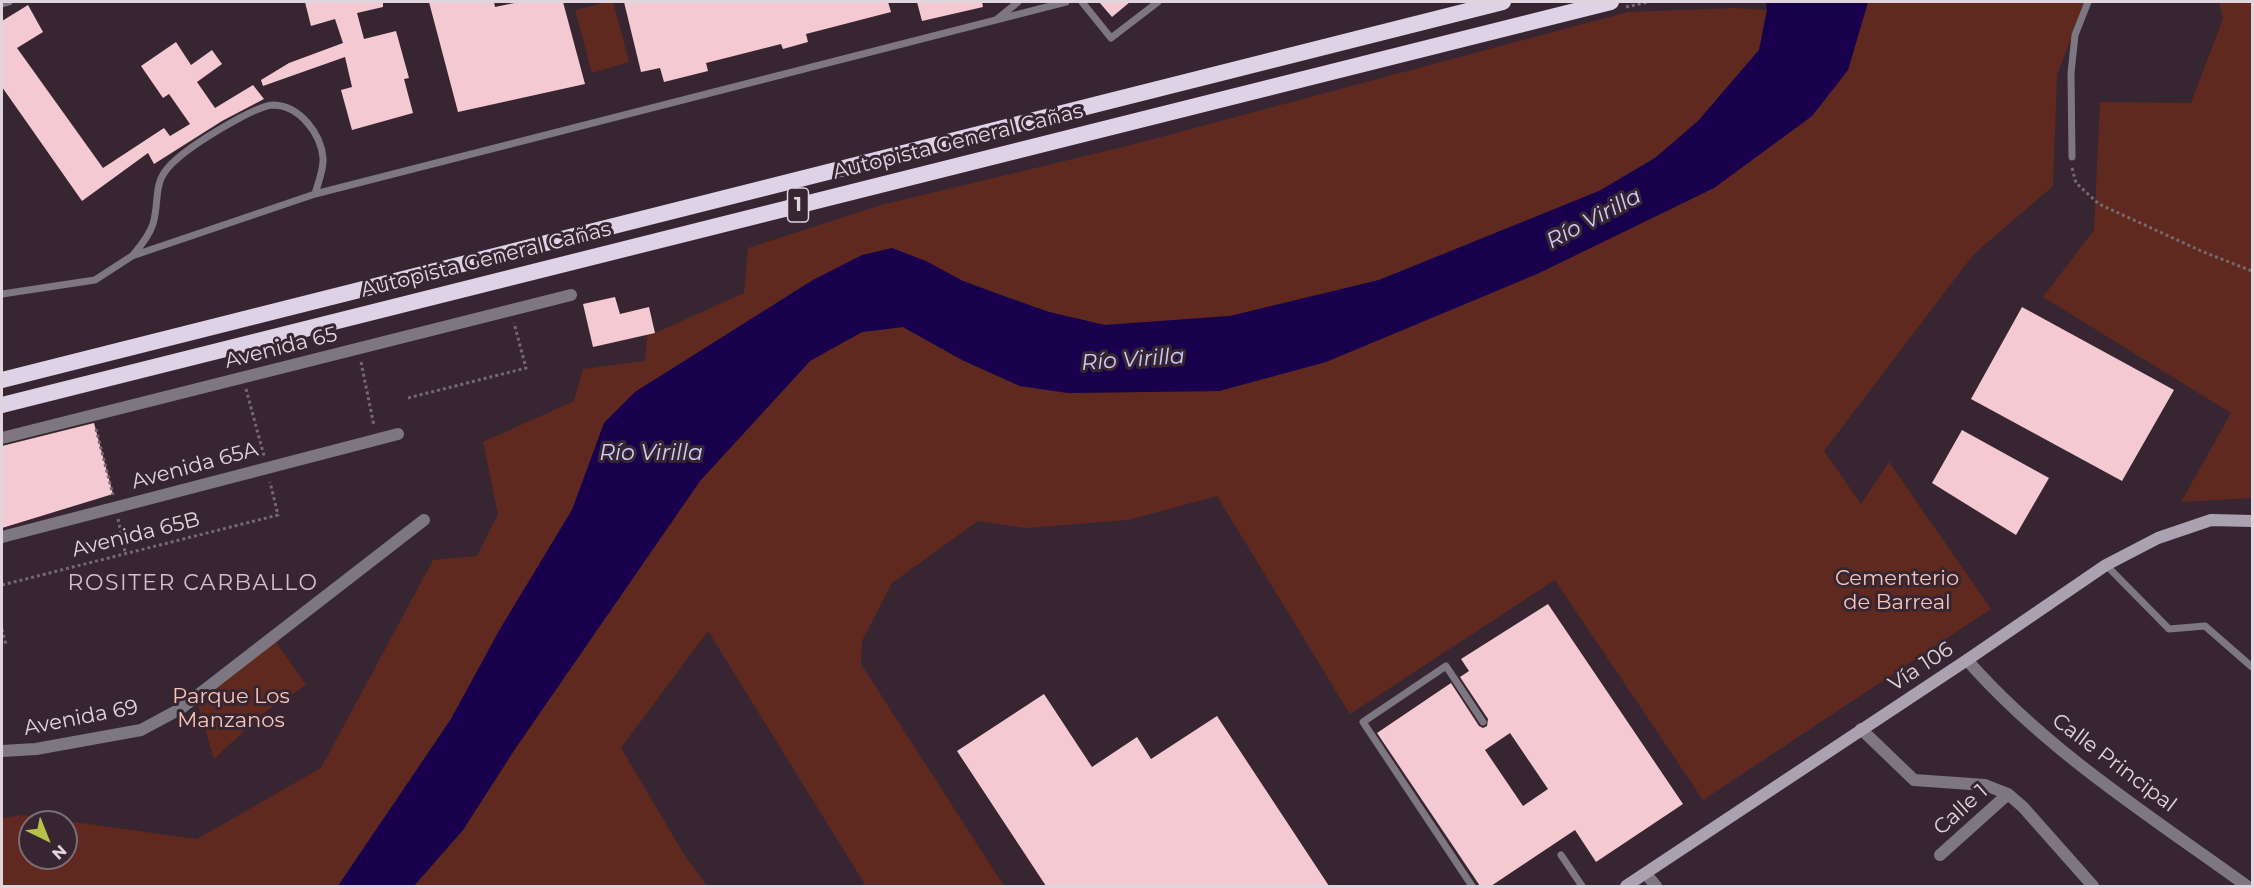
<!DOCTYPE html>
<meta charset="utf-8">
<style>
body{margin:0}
#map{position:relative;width:2254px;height:888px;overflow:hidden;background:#372631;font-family:Montserrat,sans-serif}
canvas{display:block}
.frame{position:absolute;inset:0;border:3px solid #e1d5dd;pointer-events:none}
.north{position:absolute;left:18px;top:810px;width:60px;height:60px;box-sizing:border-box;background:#372631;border:2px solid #7b6c76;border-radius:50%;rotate:137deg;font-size:16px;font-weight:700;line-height:24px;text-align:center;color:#e1d5dd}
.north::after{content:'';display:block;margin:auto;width:21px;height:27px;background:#b8c147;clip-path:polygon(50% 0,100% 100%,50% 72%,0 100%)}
</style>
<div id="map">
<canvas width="2254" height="888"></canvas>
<div class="frame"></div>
<div class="north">N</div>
</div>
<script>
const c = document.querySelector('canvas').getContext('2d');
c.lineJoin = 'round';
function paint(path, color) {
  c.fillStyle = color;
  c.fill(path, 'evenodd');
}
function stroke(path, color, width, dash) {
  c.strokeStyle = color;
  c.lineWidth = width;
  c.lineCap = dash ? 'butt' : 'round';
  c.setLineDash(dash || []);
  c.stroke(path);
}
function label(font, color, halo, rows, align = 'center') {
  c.font = font + ' Montserrat,sans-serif';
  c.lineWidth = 6;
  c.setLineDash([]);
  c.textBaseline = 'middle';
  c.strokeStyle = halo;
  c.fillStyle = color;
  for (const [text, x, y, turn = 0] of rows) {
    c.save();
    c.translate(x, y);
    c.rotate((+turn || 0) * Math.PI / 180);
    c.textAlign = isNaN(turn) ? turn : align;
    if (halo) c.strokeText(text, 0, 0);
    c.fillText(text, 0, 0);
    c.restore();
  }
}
const green = new Path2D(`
 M 608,2 L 613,2 L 629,62 L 592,73 L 575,10 Z
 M 1868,2 L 2085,2 L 2057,75 L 2053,186 L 1973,255 L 1824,451 L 1861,504 L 1889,462 L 1991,609 L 1703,800 L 1555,580 L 1350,714 L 1217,496 L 1128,520 L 1026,528 L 978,521 L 892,583 L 862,641 L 861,664 L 1004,886 L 866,886 L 708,631 L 621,748 L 685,856 L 707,886 L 414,886 L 463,830 L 515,749 L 700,481 L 810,361 L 862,332 L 903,327 L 962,360 L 1020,386 L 1068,393 L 1219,391 L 1326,362 L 1537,274 L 1714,188 L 1812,116 L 1848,70 Z
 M 2219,2 L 2252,2 L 2252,498 L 2181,502 L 2231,413 L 2043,297 L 2094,230 L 2100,102 L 2191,103 L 2223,19 Z
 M 1734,8 L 1767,10 L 1759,50 L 1698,121 L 1655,158 L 1599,191 L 1379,280 L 1230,316 L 1105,325 L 1049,312 L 963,281 L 813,280 L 635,392 L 604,423 L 572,510 L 500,629 L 451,719 L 338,886 L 2,886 L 2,818 L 22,815 L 197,839 L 321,768 L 433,560 L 477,556 L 498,514 L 483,442 L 574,401 L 583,369 L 645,361 L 647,334 L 655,333 L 744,293 L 748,248 L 881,205 L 1127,146 L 1628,12 ZM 30,822 L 66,822 L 66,858 L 30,858 Z
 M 276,642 L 306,685 L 262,714 L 214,759 L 197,702 Z`);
const water = new Path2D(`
 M 1766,2 L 1868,2 L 1848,70 L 1812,116 L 1714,188 L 1537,274 L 1326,362 L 1219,391 L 1068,393 L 1020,386 L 962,360 L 903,327 L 862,332 L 810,361 L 700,481 L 515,749 L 463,830 L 414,886 L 338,886 L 451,719 L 500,629 L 572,510 L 604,423 L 635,392 L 813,280 L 862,255 L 892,248 L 926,261 L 963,281 L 998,294 L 1049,312 L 1105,325 L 1230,316 L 1379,280 L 1599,191 L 1655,158 L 1698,121 L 1759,50 L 1767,10 Z`);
const building = new Path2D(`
 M 305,2 L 383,2 L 383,7 L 357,13 L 364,39 L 396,31 L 409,78 L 404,79 L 413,113 L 352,130 L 341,90 L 352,87 L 345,57 L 263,86 L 261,80 L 289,63 L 343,43 L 335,19 L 311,26 Z
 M 429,2 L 494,2 L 495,7 L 519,2 L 563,2 L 585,84 L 458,112 Z
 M 624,2 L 888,2 L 891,12 L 806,34 L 808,42 L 783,49 L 781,44 L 706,63 L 708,71 L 664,82 L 660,68 L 641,72 Z
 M 917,2 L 982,2 L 983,7 L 922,21 Z
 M 1099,2 L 1130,2 L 1112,17 Z
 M 28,5 L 43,32 L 17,48 L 103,168 L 164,128 L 170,136 L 190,124 L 169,94 L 163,98 L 141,66 L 176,42 L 191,65 L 212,50 L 222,64 L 197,82 L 215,108 L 253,85 L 264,99 L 222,121 L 154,164 L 148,153 L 82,201 L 2,87 L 2,21 Z
 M 615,297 L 620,314 L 649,307 L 655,333 L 593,347 L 583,304 Z
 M 2022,307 L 2174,390 L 2122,481 L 1971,399 Z
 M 94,423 L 113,494 L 2,528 L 2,446 Z
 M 1962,430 L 2049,478 L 2016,535 L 1932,483 Z
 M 1548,604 L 1683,804 L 1596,862 L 1575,830 L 1491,886 L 1480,886 L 1377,733 L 1451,683 L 1479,726 L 1483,728 L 1487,726 L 1488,719 L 1460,677 L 1469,671 L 1461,659 ZM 1510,733 L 1548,789 L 1523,806 L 1485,750 Z
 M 1044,694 L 1092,767 L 1137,737 L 1151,759 L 1217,716 L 1329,886 L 1046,886 L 957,751 Z`);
const path = new Path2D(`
 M 1626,7 L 1648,2
 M 2072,168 L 2076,183 L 2099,204 L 2201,251 L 2252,271
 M 361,362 L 374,426
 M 246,389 L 264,456
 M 408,398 L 526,368 L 514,323
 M 96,429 L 113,495
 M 118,519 L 125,552
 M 2,585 L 278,515 L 270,482
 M 2,629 L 6,645`);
const service = new Path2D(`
 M 1082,2 L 1111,38 L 1158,2
 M 2,4 L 9,2
 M 996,20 L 1018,2
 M 2072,157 L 2071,73 L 2075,35 L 2088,2
 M 133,255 C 141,245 149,236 153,224 C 161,195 150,181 178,158 C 194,144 255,105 274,105 C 300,106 321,134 323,158 C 324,169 318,183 315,194
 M 2,294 L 95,280 L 132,256 L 315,194 L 1066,2
 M 2106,565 L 2169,629 L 2205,626 L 2252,667
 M 1561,855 L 1582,886
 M 1472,886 L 1363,722 L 1446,666 L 1483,722`);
const minor = new Path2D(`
 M 2,438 L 571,295
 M 2,537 L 398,434
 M 1967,660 C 2047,751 2150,816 2247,886
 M 1861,729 L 1914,780 L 1985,785 L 2008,794 L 2023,807 L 2093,886
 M 2,751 L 36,749 L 141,730 L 180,709 L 424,520
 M 1940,855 L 2008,794
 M 1646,874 L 1656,886`);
const secondary = new Path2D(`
 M 1626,886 L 1967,660 L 2106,565 L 2158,538 L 2211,520 L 2252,521`);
const trunk = new Path2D(`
 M 2,380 L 1503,2
 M 2,405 L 1611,2`);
const shields = [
 [798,205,21]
];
const shieldNames = [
 ["1",798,205]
];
const streetNames = [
 ["Autopista General Cañas",958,142,-14],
 ["Autopista General Cañas",486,260,-14],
 ["Avenida 65",281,348,-14],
 ["Avenida 65A",195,466,-15],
 ["Avenida 65B",136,535,-14],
 ["Vía 106",1921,667,-33],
 ["Avenida 69",81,718,-11],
 ["Calle Principal",2114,763,37],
 ["Calle 1",1961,810,-42]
];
const parkNames = [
 ["Cementerio",1897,579],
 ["de Barreal",1897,603],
 ["Parque Los",231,697],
 ["Manzanos",231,721]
];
const waterNames = [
 ["Río Virilla",1594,219,-28],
 ["Río Virilla",1133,360,-4],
 ["Río Virilla",651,454]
];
const neighbourhoodNames = [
 ["ROSITER CARBALLO",193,584]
];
paint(green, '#5f291f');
paint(water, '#19004d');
paint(building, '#f4c9d1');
stroke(path, '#766771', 3, [3, 3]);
stroke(service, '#7c7780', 7);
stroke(minor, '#7c7780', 12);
stroke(secondary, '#aaa2b0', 12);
stroke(trunk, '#ded2e6', 16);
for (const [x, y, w] of shields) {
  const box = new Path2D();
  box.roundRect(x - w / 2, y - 17, w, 34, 4.5);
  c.fillStyle = '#372631';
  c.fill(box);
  stroke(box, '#e1d5dd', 1.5);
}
label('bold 20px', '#e1d5dd', null, shieldNames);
label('21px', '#e1d5dd', '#372631', streetNames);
label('21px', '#f8c5b9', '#372631', parkNames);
label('italic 22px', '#cdcdf9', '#372631', waterNames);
c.letterSpacing = '1.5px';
label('22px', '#d4bdcc', '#372631', neighbourhoodNames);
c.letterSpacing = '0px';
</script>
